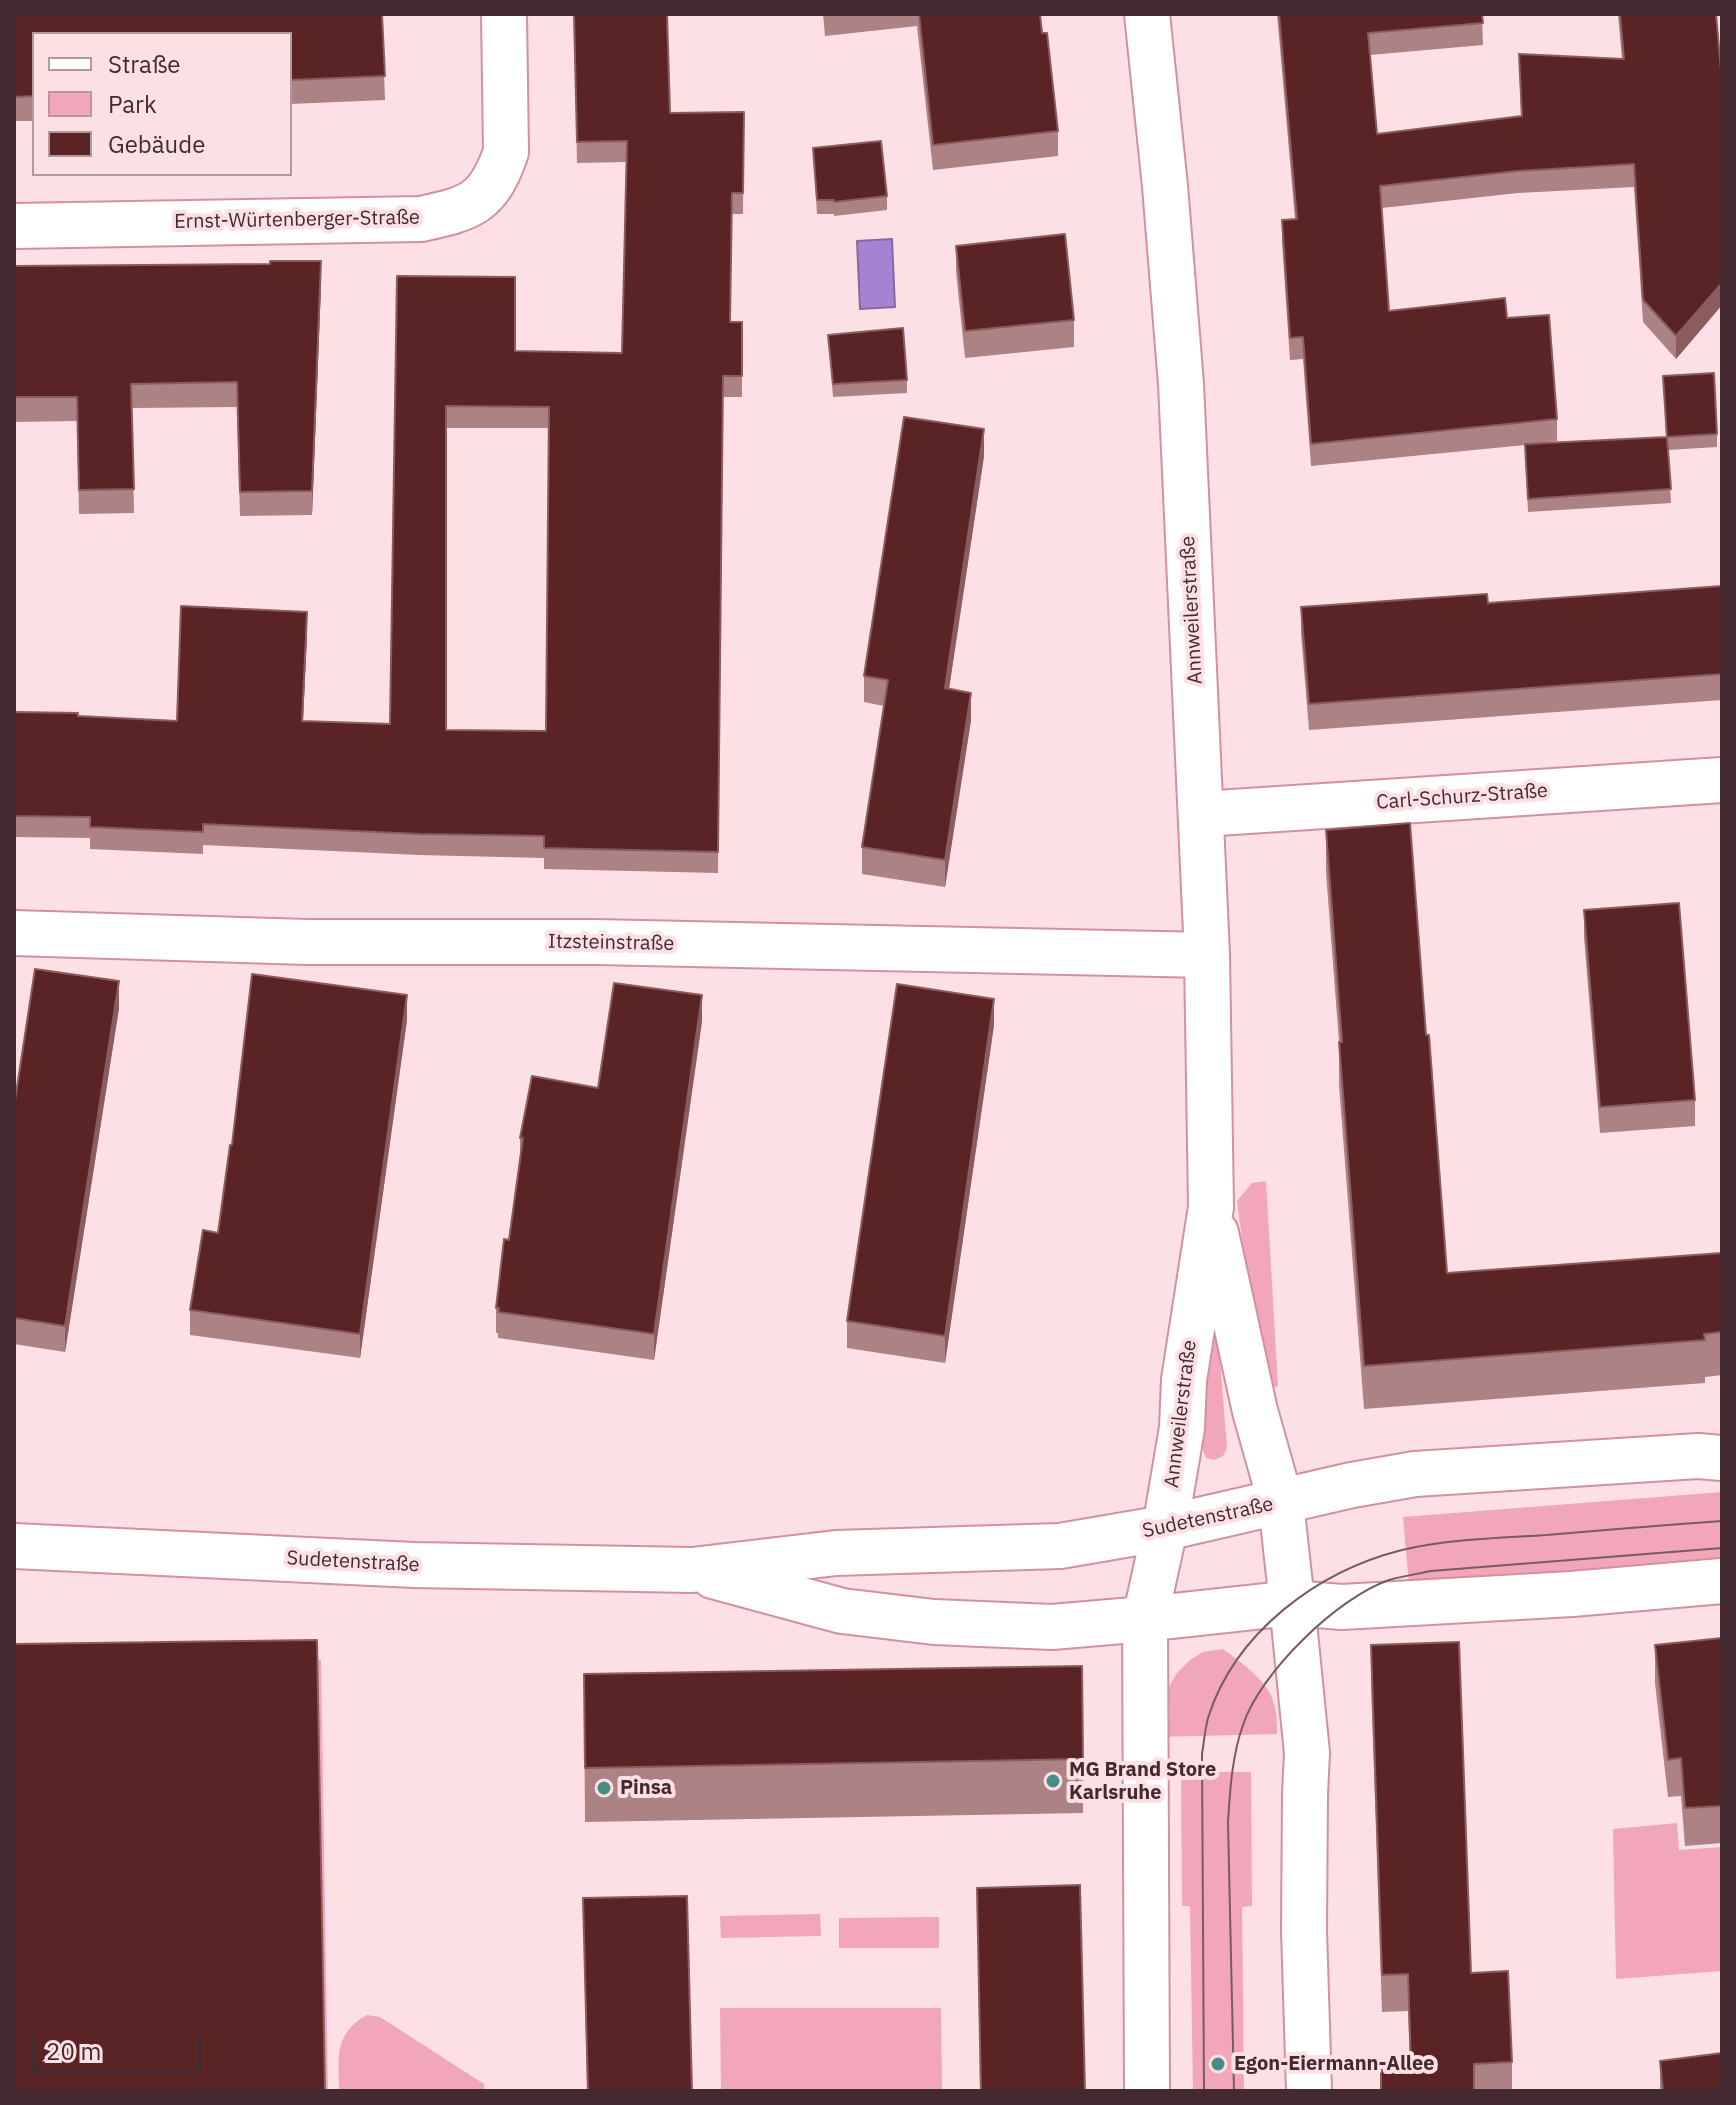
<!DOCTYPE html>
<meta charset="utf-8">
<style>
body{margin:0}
#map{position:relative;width:1736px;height:2105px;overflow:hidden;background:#fde0e6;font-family:"IBM Plex Sans",sans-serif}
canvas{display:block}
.frame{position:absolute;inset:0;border:16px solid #432a30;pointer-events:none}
.legend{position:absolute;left:32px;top:32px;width:260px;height:144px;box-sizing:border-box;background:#fde0e6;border:2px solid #b3979d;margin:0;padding:10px 14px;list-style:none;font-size:24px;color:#432a30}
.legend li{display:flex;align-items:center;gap:16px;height:40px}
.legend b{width:40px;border:2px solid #b3979d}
.scale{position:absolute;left:32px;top:2037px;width:170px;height:36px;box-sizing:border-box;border:4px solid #432a30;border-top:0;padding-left:10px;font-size:24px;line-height:28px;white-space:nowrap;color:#432a30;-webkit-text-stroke:6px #fde0e6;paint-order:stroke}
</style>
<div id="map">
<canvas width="1736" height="2105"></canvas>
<div class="frame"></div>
<ul class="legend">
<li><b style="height:10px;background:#fff"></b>Straße</li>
<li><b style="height:22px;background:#f2a6b9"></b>Park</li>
<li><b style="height:22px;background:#5a2424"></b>Gebäude</li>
</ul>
<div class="scale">20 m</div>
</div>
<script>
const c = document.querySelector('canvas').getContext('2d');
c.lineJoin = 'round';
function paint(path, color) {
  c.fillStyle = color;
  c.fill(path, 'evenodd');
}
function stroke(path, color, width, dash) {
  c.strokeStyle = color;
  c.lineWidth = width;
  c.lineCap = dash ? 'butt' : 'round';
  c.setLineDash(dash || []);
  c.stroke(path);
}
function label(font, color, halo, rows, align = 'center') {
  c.font = font + ' "IBM Plex Sans",sans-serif';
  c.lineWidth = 8;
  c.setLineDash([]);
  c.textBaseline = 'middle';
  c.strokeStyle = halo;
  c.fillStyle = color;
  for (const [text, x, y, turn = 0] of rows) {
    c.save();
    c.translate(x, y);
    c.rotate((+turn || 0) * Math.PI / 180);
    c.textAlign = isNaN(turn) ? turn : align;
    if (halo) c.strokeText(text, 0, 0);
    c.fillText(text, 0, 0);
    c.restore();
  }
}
const green = new Path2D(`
 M 1266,1181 L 1278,1386 L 1269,1389 L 1255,1337 L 1237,1201 L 1252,1183 Z
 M 1213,1330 L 1218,1334 L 1227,1448 L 1223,1456 L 1214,1460 L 1206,1458 L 1203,1450 L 1203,1336 Z
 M 1722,1492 L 1722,1561 L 1409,1585 L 1403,1517 Z
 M 14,1645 L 321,1660 L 328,2091 L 325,2091 Z
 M 1223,1649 C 1242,1663 1270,1682 1275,1707 C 1277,1716 1277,1726 1277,1734 L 1156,1737 L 1165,1693 L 1177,1673 L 1190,1660 L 1203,1652 Z
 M 1181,1772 L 1251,1772 L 1252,1906 L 1242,1907 L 1244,2091 L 1193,2091 L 1190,1906 L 1182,1906 Z
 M 1677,1823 L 1679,1850 L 1722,1847 L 1722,1971 L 1616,1979 L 1613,1829 Z
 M 820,1914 L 821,1936 L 721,1938 L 720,1916 Z
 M 939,1917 L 939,1948 L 839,1948 L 839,1918 Z
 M 720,2008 L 941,2008 L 942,2091 L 721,2091 Z
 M 367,2015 L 380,2017 L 484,2084 L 484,2091 L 339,2091 C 339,2058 333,2034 367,2015 Z`);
const water = new Path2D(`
 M 892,239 L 895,307 L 860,309 L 857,241 Z`);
const minor = new Path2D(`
 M 14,226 L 421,219 C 471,208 488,204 506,152 L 504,14
 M 1202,814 L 1722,780
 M 14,933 L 307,942 L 595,942 L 1207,955
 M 1292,1603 L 1307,1753 L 1305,1794 L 1304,1930 L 1309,2091
 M 1145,1619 L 1147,2091`);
const tertiary = new Path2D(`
 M 1216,1233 L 1255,1411 L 1281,1503 L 1292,1603
 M 1145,1619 L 1165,1528 L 1182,1428 L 1184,1380 L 1211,1207 L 1207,955 L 1181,384 L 1165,186 L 1147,14`);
const secondary = new Path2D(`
 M 14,1546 L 414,1565 L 692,1570 L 836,1553 L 1060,1546 L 1165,1528 L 1352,1485 L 1415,1474 L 1698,1456 L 1722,1458
 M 713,1576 L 842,1611 L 934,1622 L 1052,1627 L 1145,1619 L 1292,1603 L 1342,1607 L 1572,1594 L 1722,1581`);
const tram = new Path2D(`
 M 1204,2091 L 1202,1754 C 1204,1742 1205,1729 1208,1718 C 1235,1632 1318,1571 1402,1550 C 1447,1539 1500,1538 1547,1535 C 1605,1530 1664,1525 1722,1521
 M 1234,2091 L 1228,1822 C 1230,1790 1232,1756 1243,1725 C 1260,1673 1337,1598 1389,1580 C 1402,1576 1418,1574 1431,1571 L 1722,1548`);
const wall = new Path2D(`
 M 14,14 L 382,14 L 385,100 L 290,104 L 290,34 L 34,34 L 34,121 L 14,121 Z
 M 574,14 L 670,113 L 744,112 L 743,214 L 732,214 L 730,322 L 742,322 L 742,397 L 723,397 L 718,873 L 544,869 L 544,858 L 419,855 L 203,845 L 203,854 L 90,849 L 90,838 L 14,837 L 14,712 L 177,721 L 307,634 L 303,721 L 390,724 L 397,276 L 515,351 L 622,353 L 627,162 L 577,163 ZM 446,428 L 549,428 L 546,731 L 446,730 Z
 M 823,14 L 1040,14 L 1058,131 L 1058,156 L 933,170 L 917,26 L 825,36 Z
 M 1277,14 L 1482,14 L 1483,45 L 1370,55 L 1377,134 L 1521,116 L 1519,54 L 1622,59 L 1618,14 L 1716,14 L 1722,82 L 1722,305 L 1676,359 L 1643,322 L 1634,187 L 1518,193 L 1382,208 L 1389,311 L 1507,318 L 1557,419 L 1557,441 L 1537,443 L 1666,437 L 1663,376 L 1717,434 L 1717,447 L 1668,450 L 1671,503 L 1528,512 L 1525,445 L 1311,466 L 1303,359 L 1290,360 L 1282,242 L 1282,220 L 1295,219 Z
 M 813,148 L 887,196 L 887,210 L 834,216 L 834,214 L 817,214 Z
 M 956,246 L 1074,320 L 1074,347 L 965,358 L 956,272 Z
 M 14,266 L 321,285 L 312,515 L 240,516 L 237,407 L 132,408 L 134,513 L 79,514 L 77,421 L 14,422 Z
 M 828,335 L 907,380 L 907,393 L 833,397 Z
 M 984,456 L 949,689 L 971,720 L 945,887 L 862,874 L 862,847 L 884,706 L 864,702 L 864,676 Z
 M 1722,586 L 1722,700 L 1309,730 L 1301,633 L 1301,607 L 1488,603 Z
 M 1326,830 L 1426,1035 L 1447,1273 L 1722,1253 L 1722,1375 L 1705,1377 L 1705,1383 L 1364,1409 L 1339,1085 L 1339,1042 L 1326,873 Z
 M 1584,910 L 1695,1100 L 1695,1126 L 1600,1133 L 1584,937 Z
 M 119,1008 L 65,1352 L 14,1344 L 14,1107 Z
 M 407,1020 L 360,1358 L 190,1335 L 190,1310 L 218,1233 L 232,1145 Z
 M 702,1021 L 654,1360 L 498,1338 L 498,1333 L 496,1333 L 496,1308 L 509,1240 L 520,1155 L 520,1138 Z
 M 994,1025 L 945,1363 L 847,1348 L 847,1321 Z
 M 1722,1638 L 1722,1843 L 1685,1846 L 1681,1796 L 1668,1797 L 1655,1683 L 1655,1645 Z
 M 1371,1645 L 1471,1973 L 1512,2062 L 1512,2091 L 1381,2091 L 1381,2067 L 1410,2066 L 1408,2011 L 1382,2012 L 1371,1682 Z
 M 584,1674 L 1083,1759 L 1083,1813 L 585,1822 Z
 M 977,1888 L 1085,2091 L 980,2091 Z
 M 583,1898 L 692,2091 L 587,2091 Z
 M 1660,2061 L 1722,2091 L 1660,2091 Z`);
const shadedWall = new Path2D(`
 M 321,261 L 321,285 L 312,515 L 312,491 Z
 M 1722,283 L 1722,305 L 1676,359 L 1676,336 Z
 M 984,429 L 984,456 L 945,715 L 945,688 Z
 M 307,612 L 307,634 L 302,742 L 302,721 Z
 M 971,693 L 971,720 L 945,887 L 945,860 Z
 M 119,981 L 119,1008 L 65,1352 L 65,1326 Z
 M 407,995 L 407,1020 L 360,1358 L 360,1334 Z
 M 702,995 L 702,1021 L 654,1360 L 654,1334 Z
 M 994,999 L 994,1025 L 945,1363 L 945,1336 Z`);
const building = new Path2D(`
 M 14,14 L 382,14 L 385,76 L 290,80 L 290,34 L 34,34 L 34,96 L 14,97 Z
 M 574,14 L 667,14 L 670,113 L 744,112 L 743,193 L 732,193 L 730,322 L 742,322 L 742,376 L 723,376 L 718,852 L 544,848 L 544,836 L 419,834 L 203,824 L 203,832 L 90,827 L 90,817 L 14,816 L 14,712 L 78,713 L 78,716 L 177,721 L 181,606 L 307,612 L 302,721 L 390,724 L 397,276 L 515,277 L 515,351 L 622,353 L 627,141 L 577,142 ZM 446,406 L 549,407 L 546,731 L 446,730 Z
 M 919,14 L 1040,14 L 1042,33 L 1047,33 L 1058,131 L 933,145 Z
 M 1279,14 L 1482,14 L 1483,23 L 1368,33 L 1377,134 L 1522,116 L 1519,54 L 1624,59 L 1620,14 L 1716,14 L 1722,82 L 1722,283 L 1676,336 L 1643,300 L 1634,164 L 1518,171 L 1380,186 L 1389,311 L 1505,298 L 1507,318 L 1549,315 L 1557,419 L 1311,444 L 1303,337 L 1290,338 L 1282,220 L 1297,219 Z
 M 881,141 L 887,196 L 834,202 L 834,200 L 817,200 L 813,148 Z
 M 1065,234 L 1074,320 L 965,331 L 956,246 Z
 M 270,261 L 321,261 L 312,491 L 240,492 L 237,382 L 131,384 L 134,489 L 79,490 L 77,397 L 14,397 L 14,266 L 270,264 Z
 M 903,328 L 907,380 L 833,384 L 828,335 Z
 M 1714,373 L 1717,434 L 1667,437 L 1663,376 Z
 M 904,417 L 984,429 L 945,688 L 971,693 L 945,860 L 862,847 L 888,680 L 864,676 Z
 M 1667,437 L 1671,489 L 1528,499 L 1525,444 Z
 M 1722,586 L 1722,674 L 1309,704 L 1301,607 L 1487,594 L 1488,603 Z
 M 1410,823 L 1426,1035 L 1429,1035 L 1447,1273 L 1722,1253 L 1722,1332 L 1704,1334 L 1705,1340 L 1364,1366 L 1339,1042 L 1342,1042 L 1326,830 Z
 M 1679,903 L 1695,1100 L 1600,1107 L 1584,910 Z
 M 35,969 L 119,981 L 65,1326 L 14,1318 L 14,1107 Z
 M 252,974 L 407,995 L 360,1334 L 190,1310 L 203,1230 L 218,1233 L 230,1145 L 232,1145 Z
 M 614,983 L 702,995 L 654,1334 L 498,1312 L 499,1308 L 496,1308 L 504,1239 L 509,1240 L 523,1138 L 520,1138 L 532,1076 L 598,1088 Z
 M 897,984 L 994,999 L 945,1336 L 847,1321 Z
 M 1722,1638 L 1722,1806 L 1685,1808 L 1681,1758 L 1668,1760 L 1655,1645 Z
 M 317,1640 L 325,2091 L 14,2091 L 14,1644 Z
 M 1459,1642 L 1471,1973 L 1508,1971 L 1512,2062 L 1474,2064 L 1474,2091 L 1381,2091 L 1381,2067 L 1411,2066 L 1408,1974 L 1382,1975 L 1371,1645 Z
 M 1082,1666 L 1083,1759 L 585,1768 L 584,1674 Z
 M 1080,1885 L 1085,2091 L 981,2091 L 977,1888 Z
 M 687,1896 L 692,2091 L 588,2091 L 583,1898 Z
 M 1722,2053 L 1722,2091 L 1663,2091 L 1660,2061 Z`);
const markers = [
 [1053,1781,8,"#488d83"],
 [604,1788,8,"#488d83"],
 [1218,2064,8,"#488d83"]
];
const streetNames = [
 ["Ernst-Würtenberger-Straße",297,220,-1],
 ["Annweilerstraße",1192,610,-93],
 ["Carl-Schurz-Straße",1462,797,-4],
 ["Itzsteinstraße",611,943,1],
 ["Annweilerstraße",1181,1414,-83],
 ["Sudetenstraße",1208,1518,-12],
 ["Sudetenstraße",353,1562,3]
];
const poiNames = [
 ["MG Brand Store",1069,1770],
 ["Karlsruhe",1069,1793],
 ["Pinsa",620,1788],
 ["Egon-Eiermann-Allee",1234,2064]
];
paint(green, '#f2a6b9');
paint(water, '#a583d2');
stroke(water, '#8868a1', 2);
stroke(minor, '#d191a1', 48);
stroke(tertiary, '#d191a1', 48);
stroke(secondary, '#d191a1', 48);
stroke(minor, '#fff', 44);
stroke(tertiary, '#fff', 44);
stroke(secondary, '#fff', 44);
stroke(tram, '#765c62', 2);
paint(wall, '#ac8285');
paint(shadedWall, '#8b5c5e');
paint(building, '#5a2424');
stroke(building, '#8b5c5e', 2);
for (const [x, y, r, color] of markers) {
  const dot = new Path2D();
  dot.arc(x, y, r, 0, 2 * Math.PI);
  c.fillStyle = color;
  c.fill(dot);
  stroke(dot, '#fde0e6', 3);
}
label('20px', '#432a30', '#fde0e6', streetNames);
label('bold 20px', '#432a30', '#fde0e6', poiNames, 'left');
</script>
